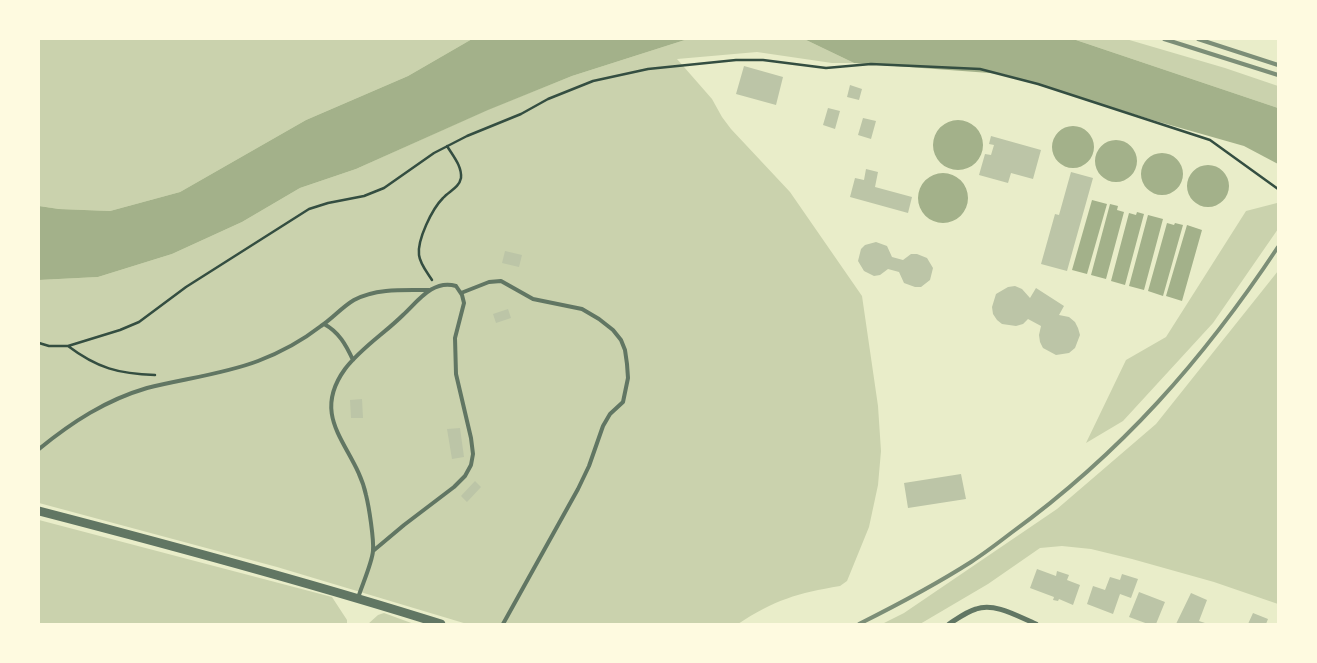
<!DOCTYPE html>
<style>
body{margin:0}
#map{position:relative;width:1317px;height:663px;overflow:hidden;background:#e9edc9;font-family:"Sofia Sans Condensed",sans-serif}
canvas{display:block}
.frame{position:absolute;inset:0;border:40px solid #fefae0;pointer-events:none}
</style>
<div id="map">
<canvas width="1317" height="663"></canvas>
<div class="frame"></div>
</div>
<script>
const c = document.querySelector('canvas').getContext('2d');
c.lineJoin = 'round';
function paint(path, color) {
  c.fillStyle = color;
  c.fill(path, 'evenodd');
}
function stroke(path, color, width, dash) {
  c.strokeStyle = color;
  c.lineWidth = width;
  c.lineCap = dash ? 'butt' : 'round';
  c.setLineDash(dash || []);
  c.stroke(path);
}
const green = new Path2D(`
 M 39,39 L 472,39 L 408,76 L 306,120 L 180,192 L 110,211 L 59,209 L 39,206 Z
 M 688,39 L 804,39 L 854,63 L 832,63 L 757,52 L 677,59 L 712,99 L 722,117 L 731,129 L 790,192 L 862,296 L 878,406 L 881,451 L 878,485 L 869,527 L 847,581 L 840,586 C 798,593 774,600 738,624 L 467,624 L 277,567 L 39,503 L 39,280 L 98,277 L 172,254 L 242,222 L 300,188 L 356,169 L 489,109 L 572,76 Z
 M 1073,39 L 1126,39 L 1225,68 L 1278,86 L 1278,108 Z
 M 1277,203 L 1278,204 L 1278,229 L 1213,323 L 1123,421 L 1086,443 L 1126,360 L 1166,337 L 1246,211 Z
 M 1278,271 L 1278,604 L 1214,582 L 1132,559 L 1091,549 L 1062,546 L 1040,548 L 988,584 L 920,624 L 882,624 L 904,613 L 1057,509 L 1156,424 Z
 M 39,520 L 332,597 L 347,620 L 347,624 L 39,624 Z
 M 384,613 L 414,624 L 368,624 L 378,615 Z`);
const water = new Path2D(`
 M 472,39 L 688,39 L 572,76 L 488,110 L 356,169 L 300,188 L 242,222 L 172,254 L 98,277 L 39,280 L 39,206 L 59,209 L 110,211 L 180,192 L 306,120 L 408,76 Z
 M 804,39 L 1073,39 L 1278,108 L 1278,164 L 1244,146 L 1156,121 L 1003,74 L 854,63 Z
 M933 145a25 25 0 1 1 50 0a25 25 0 1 1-50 0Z
 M1052 147a21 21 0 1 1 42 0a21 21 0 1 1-42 0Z
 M1095 161a21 21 0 1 1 42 0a21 21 0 1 1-42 0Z
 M1141 174a21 21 0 1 1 42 0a21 21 0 1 1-42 0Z
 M1187 186a21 21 0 1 1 42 0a21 21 0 1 1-42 0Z
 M918 198a25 25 0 1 1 50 0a25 25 0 1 1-50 0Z
 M 1092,200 L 1107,204 L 1087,274 L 1072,270 Z
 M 1110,204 L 1118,206 L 1117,210 L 1124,212 L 1106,279 L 1091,275 Z
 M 1137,212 L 1144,214 L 1125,285 L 1111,281 L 1129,213 L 1136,215 Z
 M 1148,215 L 1163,219 L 1144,290 L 1129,286 Z
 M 1167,223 L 1174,225 L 1175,223 L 1183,225 L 1163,296 L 1148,291 Z
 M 1187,225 L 1202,230 L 1182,301 L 1166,296 Z`);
const building = new Path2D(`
 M 744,66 L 783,77 L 776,105 L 736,94 Z
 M 850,85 L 862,89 L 859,100 L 847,97 Z
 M 828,108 L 840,111 L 835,129 L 823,125 Z
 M 863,118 L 876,121 L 871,139 L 858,135 Z
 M 991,136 L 1041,150 L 1033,179 L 1011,173 L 1008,183 L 979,175 L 985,154 L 991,155 L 994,145 L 989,144 Z
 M 866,169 L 878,172 L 875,187 L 912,197 L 908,213 L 850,197 L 855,178 L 864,180 Z
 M 1071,172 L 1093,178 L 1067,271 L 1041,264 L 1055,214 L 1059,215 Z
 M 876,242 L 887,246 L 892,257 L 903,260 L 911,254 L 917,254 L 927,258 L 933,268 L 930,280 L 921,287 L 915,287 L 904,283 L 899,272 L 888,269 L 880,275 L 874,276 L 864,271 L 858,261 L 861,249 L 865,245 Z
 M 505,251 L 522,255 L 519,267 L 502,263 Z
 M 1015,286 L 1022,289 L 1030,298 L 1036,288 L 1064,306 L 1059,315 L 1069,317 L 1075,322 L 1078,328 L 1080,335 L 1075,348 L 1069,353 L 1056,355 L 1043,348 L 1040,342 L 1039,335 L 1041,326 L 1028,319 L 1023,324 L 1016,326 L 1002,324 L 997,320 L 993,314 L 992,307 L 996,294 L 1008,287 Z
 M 508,309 L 511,318 L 496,323 L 493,314 Z
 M 362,399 L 363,418 L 351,418 L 350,400 Z
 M 460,428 L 464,457 L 452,459 L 447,429 Z
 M 961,474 L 966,499 L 908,508 L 904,483 Z
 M 475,481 L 481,487 L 467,502 L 461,496 Z
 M 1037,569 L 1056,576 L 1057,571 L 1069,575 L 1067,580 L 1080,585 L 1073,605 L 1059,599 L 1058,601 L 1053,600 L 1054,597 L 1030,588 Z
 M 1122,574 L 1138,579 L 1131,598 L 1120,594 L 1113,614 L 1087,604 L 1093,586 L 1105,590 L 1110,577 L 1120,580 Z
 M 1139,592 L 1165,602 L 1156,624 L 1148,624 L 1129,617 Z
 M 1191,593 L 1207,600 L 1199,621 L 1208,624 L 1176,624 Z
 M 1253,613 L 1268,619 L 1266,624 L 1248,624 Z`);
const path = new Path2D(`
 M 432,280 C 427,272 420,264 419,255 C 417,240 432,209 443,198 C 449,191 459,188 461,178 C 462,166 453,156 447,146
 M 39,343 L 49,346 L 68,346 L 120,330 L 139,322 L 186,287 L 309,209 L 328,203 L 364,196 L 384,188 L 434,153 L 467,136 L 521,114 L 548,99 L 593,81 L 648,69 L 736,60 L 763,60 L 826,68 L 871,64 L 980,69 L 1038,84 L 1210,140 L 1278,189
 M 68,346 C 97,368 119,374 155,375`);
const service = new Path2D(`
 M 461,293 L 489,282 L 501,281 L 533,299 L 582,309 L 599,319 L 613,330 L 621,340 L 625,350 L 627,364 L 628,378 L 623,402 L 610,414 L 603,426 L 589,466 L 578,489 L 503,624
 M 324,324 C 339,332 346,345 353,360
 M 39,449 C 72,422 106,400 147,388 C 183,379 224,374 258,361 C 279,353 303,340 321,326 C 333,318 342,307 354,300 C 376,288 405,290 429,290
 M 358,598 C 362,585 372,563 373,551 C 374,539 369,507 366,495 C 356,447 308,420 345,369 C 361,348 385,333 403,315 C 418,301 433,279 456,286 L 462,295 L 464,303 L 455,338 L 456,374 L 471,438 L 473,454 L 471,465 L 465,476 L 454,487 L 404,525 L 373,551`);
const minor = new Path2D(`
 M 949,624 C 957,619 966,612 976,609 C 995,602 1019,617 1036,624`);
const tertiary = new Path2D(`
 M 39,511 C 174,546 308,582 441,624`);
const rail = new Path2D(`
 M 1164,39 L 1278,75
 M 1198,39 L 1278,65
 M 859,624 C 897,605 935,585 971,562 C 985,553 998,543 1011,533 C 1121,453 1203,360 1278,247`);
paint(green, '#cad2ad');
paint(water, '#a3b18a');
paint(building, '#bcc5a7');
stroke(path, '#344e41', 2.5);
stroke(service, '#617663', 4);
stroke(minor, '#617663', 5);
stroke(tertiary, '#617663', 9);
stroke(rail, '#7c8e77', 4);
</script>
